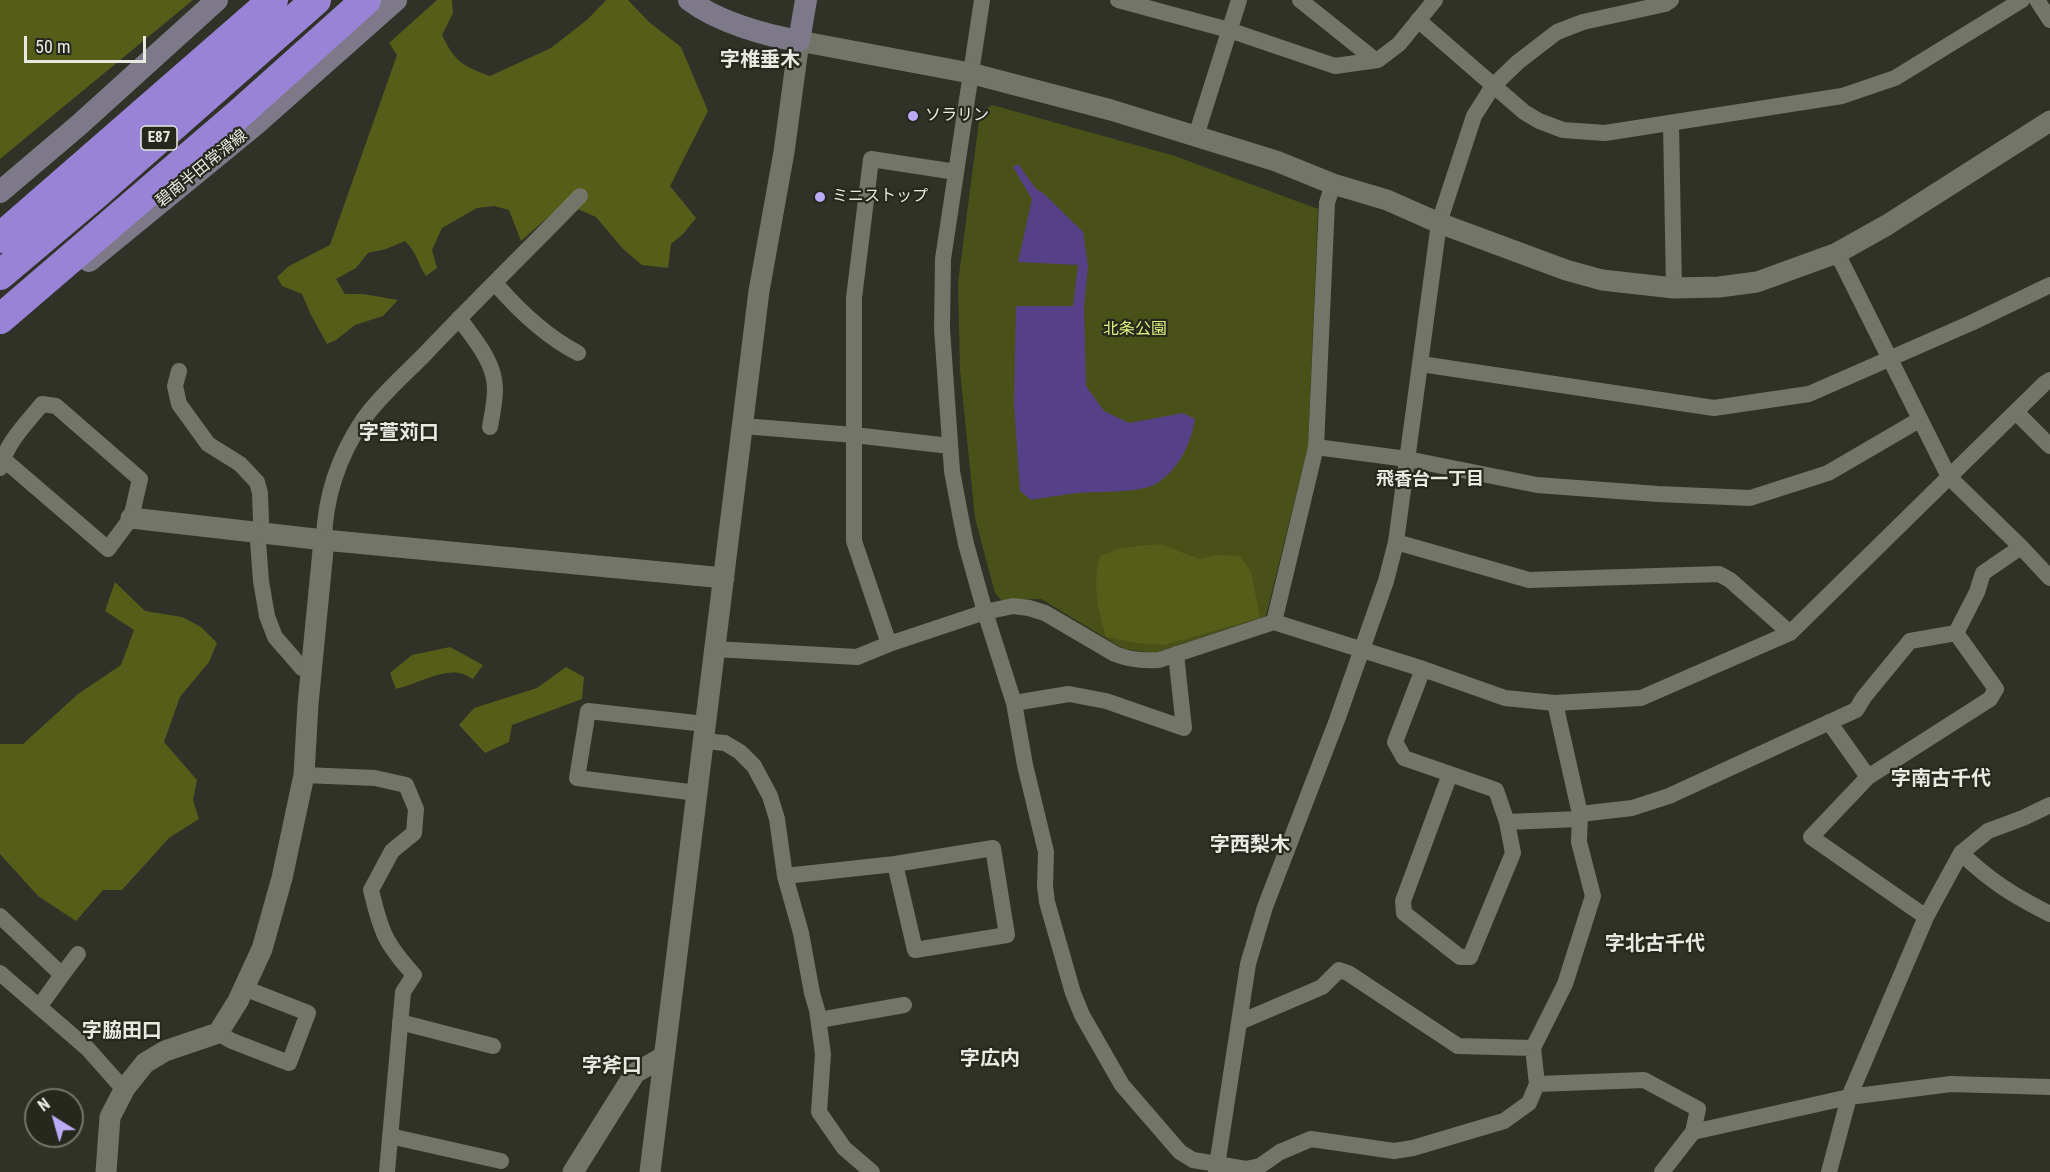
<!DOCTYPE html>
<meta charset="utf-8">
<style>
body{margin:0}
#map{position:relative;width:2050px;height:1172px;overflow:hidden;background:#303227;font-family:"Roboto Condensed",sans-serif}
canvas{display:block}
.north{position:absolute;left:24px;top:1088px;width:60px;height:60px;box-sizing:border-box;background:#26281d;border:2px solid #74766c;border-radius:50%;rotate:323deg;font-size:16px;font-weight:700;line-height:24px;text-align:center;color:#e8eae2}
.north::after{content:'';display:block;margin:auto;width:21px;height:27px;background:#bcaaf6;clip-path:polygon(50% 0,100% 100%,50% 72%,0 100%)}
.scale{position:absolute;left:24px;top:36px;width:122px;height:27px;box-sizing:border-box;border:3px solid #e8eae2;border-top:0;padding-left:8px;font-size:18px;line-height:21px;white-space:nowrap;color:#e8eae2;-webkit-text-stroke:4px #26281d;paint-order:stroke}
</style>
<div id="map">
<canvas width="2050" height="1172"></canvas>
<div class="north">N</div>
<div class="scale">50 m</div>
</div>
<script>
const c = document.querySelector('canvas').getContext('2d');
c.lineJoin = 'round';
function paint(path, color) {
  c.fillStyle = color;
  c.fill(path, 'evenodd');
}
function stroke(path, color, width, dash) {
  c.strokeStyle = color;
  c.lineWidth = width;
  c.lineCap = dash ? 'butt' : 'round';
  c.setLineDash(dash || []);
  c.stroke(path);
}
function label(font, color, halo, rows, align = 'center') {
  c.font = font + ' "Roboto Condensed","Noto Sans JP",sans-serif';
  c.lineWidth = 4.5;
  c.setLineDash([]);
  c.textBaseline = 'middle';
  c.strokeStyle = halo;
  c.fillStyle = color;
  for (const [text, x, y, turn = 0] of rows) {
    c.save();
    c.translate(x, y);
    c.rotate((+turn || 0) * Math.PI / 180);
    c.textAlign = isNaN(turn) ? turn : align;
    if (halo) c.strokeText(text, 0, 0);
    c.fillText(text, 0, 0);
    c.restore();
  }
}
const green = new Path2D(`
 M 992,105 L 1175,156 L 1318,209 L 1308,446 L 1266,616 L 1154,653 L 1124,649 L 1041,599 L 1001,600 L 995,593 L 975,518 L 960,370 L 958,283 L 980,113 Z`);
const forest = new Path2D(`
 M 0,0 L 193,0 L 0,159 Z
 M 437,0 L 452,0 L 453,13 L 442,35 C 455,62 463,66 490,76 L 551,48 L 588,19 L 606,0 L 628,0 L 649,22 L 681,47 L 708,111 L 670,186 L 696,218 L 683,234 L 671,244 L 668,268 L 642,265 L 623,249 L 596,217 L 564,203 L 521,241 L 509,210 L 494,206 L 477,208 L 442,228 L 432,250 L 437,268 L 426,276 C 418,264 416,251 405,241 L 386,249 L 368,253 L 356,268 L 336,279 L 345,294 L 363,294 L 398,300 L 383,316 L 355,325 L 336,340 L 327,344 L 311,315 L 302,294 L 282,286 L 277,277 L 289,266 L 330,245 L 397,55 L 389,43 Z
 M 1160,544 L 1199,559 L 1217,555 L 1240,556 L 1251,572 L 1260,618 L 1164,645 L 1137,643 L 1106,637 C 1098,609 1092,584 1100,556 L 1121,548 Z
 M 115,582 L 145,611 L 182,617 L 201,627 L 217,643 L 209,662 L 180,697 L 164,742 L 197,780 L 193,800 L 199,819 L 169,838 L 122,890 L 103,890 L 76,921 L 38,896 L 0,854 L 0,744 L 23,744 L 78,694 L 121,665 L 134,630 L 105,611 Z
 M 450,647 L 483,665 L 473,679 C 469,677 463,673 459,673 C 440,670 415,685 396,689 L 390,673 L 412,655 Z
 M 566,667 L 584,677 L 582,699 L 512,725 L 509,742 L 485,753 L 459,725 L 474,708 L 537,688 Z`);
const water = new Path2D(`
 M 1018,164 L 1036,189 L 1043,193 L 1083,232 L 1088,266 L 1084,308 L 1086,386 L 1104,411 L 1129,423 L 1183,413 L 1195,419 C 1191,443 1180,467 1159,482 C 1143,494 1098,491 1077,493 C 1062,495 1047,497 1031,500 L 1020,491 L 1014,403 L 1016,306 L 1073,306 L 1078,265 L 1018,262 L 1032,199 L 1013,167 Z`);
const minor = new Path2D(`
 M 982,0 L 943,259 L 942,329 L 952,471 L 960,514 L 966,544 L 985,612 L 1014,703 L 1069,694 L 1106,701 L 1184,728 L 1176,654
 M 1118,0 L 1229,30 L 1335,66 L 1378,60 L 1399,44 L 1435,0
 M 1300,0 L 1375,60
 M 2037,0 L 2050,20
 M 1418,20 L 1524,112 L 1539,121 L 1563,130 L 1605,133 L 1842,96 L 1895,78 L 2022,0
 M 1671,124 L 1674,288
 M 1196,136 L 1239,0
 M 1837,253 L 1949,477 L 2045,383 L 2050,380
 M 495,283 C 519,311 545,336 578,353
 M 459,318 C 474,339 495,362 495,389 C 495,402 492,415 490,427
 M 1421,364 L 1714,408 L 1809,394 L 1971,323 L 2050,285
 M 179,371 L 175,386 L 179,404 L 208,444 L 240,464 L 257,482 L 260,493 L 261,522 L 258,541 L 261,581 L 267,616 L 275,637 L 302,668 L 311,670
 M 2016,412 L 2050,446
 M 743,426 L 854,435 L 950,446
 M 1316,447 L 1407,459 L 1537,485 L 1658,494 L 1750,498 L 1828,473 L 1919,420
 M 0,468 C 7,442 25,425 42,404 L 56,406 L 140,479 L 131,518 L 108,549 L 2,458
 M 324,540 C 325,497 339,456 363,420 C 378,398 404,375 423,356 C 474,302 528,250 580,196
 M 1396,542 L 1529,580 L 1719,574 L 1730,580 L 1790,633
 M 2021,547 L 2050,578
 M 1274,622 L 1316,447 L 1327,203 L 1333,184
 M 889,644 L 854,541 L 854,298 L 871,159 L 956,172
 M 715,649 L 857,657 L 889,644 L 985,612 L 1013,606 L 1029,608 L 1045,613 L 1115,654 C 1129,660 1143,661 1159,660 L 1274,622 L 1423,669 L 1505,698 L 1555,703 L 1641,698 L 1790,633 L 1949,477 L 2021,547 L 1983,573 L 1977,592 L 1956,633 L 1996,689 L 1990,699 L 1868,777 L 1811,837 L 1926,917
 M 1423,669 L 1395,742 L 1404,758 L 1496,790 L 1507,822 L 1579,819
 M 1014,703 L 1025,765 L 1046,852 L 1045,886 L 1047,902 L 1073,993 L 1082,1015 L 1122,1085 L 1180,1152 L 1193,1160 L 1246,1169 L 1260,1166 L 1280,1152 L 1311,1139 L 1394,1151 L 1413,1148 L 1504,1121 L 1529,1103 L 1537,1084 L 1533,1048 L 1565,984 L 1593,896 L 1579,842 L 1580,814 L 1555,703
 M 1829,722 L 1868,777
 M 703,741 L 725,743 L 740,752 L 754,766 L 770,796 L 777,819 L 785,876 L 801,933 L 812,993 L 817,1010 L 823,1054 L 819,1112 L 844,1148 L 872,1172
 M 1450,774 L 1403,901 L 1404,913 L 1460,957 L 1470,957 L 1513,853 L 1507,822
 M 304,775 L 375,778 L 406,785 L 416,809 L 414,833 L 392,851 L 371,890 C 381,932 385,943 414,975 L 403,992 L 387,1172
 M 697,793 L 577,778 L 588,711 L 705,724
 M 1580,814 L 1632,808 L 1669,796 L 1856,710 L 1864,697 L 1910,641 L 1956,633
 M 1961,853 C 1990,881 2014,896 2050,914
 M 785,876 L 895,864 L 993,848 L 1007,935 L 915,950 L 895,864
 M 0,916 L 62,975 L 39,1007
 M 0,973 L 88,1049 L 119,1084 L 125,1088
 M 62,975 L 78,954
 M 819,1020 L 904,1005
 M 400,1022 L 493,1046
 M 1240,1022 L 1322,987 L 1339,970 L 1348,973 L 1458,1046 L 1533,1048
 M 218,1033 L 232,1041 L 289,1063 L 308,1013 L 244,988
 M 1537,1084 L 1644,1080 L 1698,1109 L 1693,1132 L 1662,1172
 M 1693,1132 L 1849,1097 L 1951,1084 L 2050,1087
 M 390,1136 L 501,1161
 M 1216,1172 L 1248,964 L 1265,907 L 1337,720 L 1386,581 L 1396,542 L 1439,223 L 1474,116 L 1493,86 L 1518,62 L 1557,32 L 1583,22 L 1665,4 L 1671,0
 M 1829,1172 L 1849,1097 L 1926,917 L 1961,853 L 1988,831 L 2023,818 L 2050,805`);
const tertiary = new Path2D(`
 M 131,518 L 324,540 L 724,578
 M 106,1172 L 110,1117 L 125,1088 L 145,1063 L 165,1051 L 218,1033 L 238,1001 L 262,949 L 282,878 L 304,775 L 308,704 L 324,540
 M 573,1172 L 635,1073 L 663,1057
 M 650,1172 L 759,291 L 784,152 L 799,41 L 970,73 L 1111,110 L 1276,161 L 1333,184 L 1387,200 L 1439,223 L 1566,270 L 1602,280 L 1674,288 L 1719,287 L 1757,282 L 1837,253 L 1887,225 L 2050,121`);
const secondary = new Path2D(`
 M 689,0 C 718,22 764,35 799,41 L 806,0
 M 0,192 L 79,125 L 217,0
 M 89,261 L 255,125 L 396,0`);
const motorway = new Path2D(`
 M 0,238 L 273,0
 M 0,275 L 96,194 L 316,0
 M 0,319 L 240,113 L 366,0`);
const markers = [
 [913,116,6,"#bcaaf6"],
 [820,197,6,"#bcaaf6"]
];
const shields = [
 [159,138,36]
];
const shieldNames = [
 ["E87",159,138]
];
const poiNames = [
 ["ソラリン",925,116],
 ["ミニストップ",832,197]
];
const streetNames = [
 ["碧南半田常滑線",202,169,-39]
];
const parkNames = [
 ["北条公園",1135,330]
];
const neighbourhoodNames = [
 ["飛香台一丁目",1430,480]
];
const quarterNames = [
 ["字椎垂木",760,61],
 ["字萱苅口",399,434],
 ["字南古千代",1941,780],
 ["字西梨木",1250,846],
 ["字北古千代",1655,945],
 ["字脇田口",122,1032],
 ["字広内",990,1060],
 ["字斧口",612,1067]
];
paint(green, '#495119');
paint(forest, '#555d19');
paint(water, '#564188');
stroke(minor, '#727567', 16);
stroke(tertiary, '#727567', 21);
stroke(secondary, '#7d7988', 22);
stroke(motorway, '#9883d6', 30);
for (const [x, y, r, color] of markers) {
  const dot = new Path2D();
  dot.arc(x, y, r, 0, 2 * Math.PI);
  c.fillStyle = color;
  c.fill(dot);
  stroke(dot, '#26281d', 2);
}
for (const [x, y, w] of shields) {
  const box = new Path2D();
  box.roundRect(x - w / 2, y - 12, w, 24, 4.5);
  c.fillStyle = '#26281d';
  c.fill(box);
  stroke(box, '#e8eae2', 1.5);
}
label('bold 15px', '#e8eae2', null, shieldNames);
label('16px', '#e8eae2', '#26281d', poiNames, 'left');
label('16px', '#e8eae2', '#26281d', streetNames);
label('16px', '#dff07c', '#26281d', parkNames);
label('bold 18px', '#e8eae2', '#26281d', neighbourhoodNames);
label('bold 20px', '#e8eae2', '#26281d', quarterNames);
</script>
